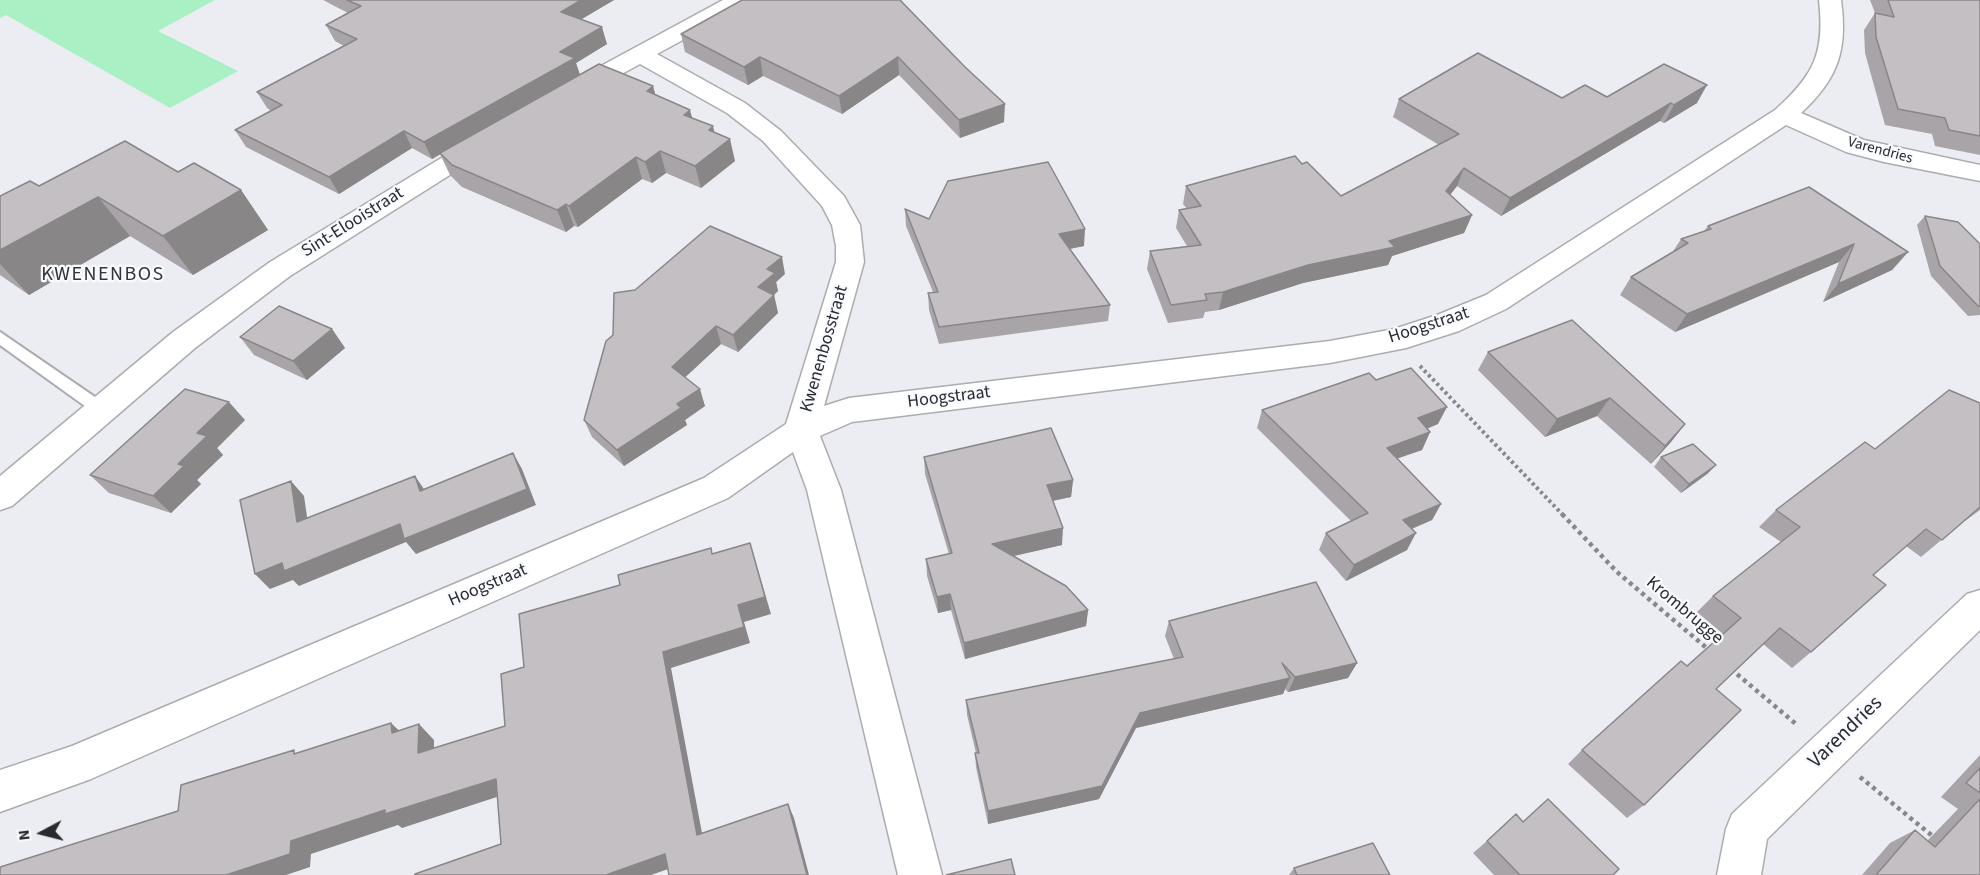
<!DOCTYPE html>
<style>
body{margin:0}
#map{position:relative;width:1980px;height:875px;overflow:hidden;background:#ecedf3;font-family:"Source Sans 3",sans-serif}
canvas{display:block}
.north{position:absolute;left:12px;top:803px;width:60px;height:60px;-webkit-text-stroke:4px #f9faff;paint-order:stroke;rotate:263deg;font-size:16px;font-weight:700;line-height:24px;text-align:center;color:#292a2c}
.north::after{content:'';display:block;margin:auto;width:21px;height:27px;background:#292a2c;clip-path:polygon(50% 0,100% 100%,50% 72%,0 100%)}
</style>
<div id="map">
<canvas width="1980" height="875"></canvas>
<div class="north">N</div>
</div>
<script>
const c = document.querySelector('canvas').getContext('2d');
c.lineJoin = 'round';
function paint(path, color) {
  c.fillStyle = color;
  c.fill(path, 'evenodd');
}
function stroke(path, color, width, dash) {
  c.strokeStyle = color;
  c.lineWidth = width;
  c.lineCap = dash ? 'butt' : 'round';
  c.setLineDash(dash || []);
  c.stroke(path);
}
function label(font, color, halo, rows, align = 'center') {
  c.font = font + ' "Source Sans 3",sans-serif';
  c.lineWidth = 4.5;
  c.setLineDash([]);
  c.textBaseline = 'middle';
  c.strokeStyle = halo;
  c.fillStyle = color;
  for (const [text, x, y, turn = 0] of rows) {
    c.save();
    c.translate(x, y);
    c.rotate((+turn || 0) * Math.PI / 180);
    c.textAlign = isNaN(turn) ? turn : align;
    if (halo) c.strokeText(text, 0, 0);
    c.fillText(text, 0, 0);
    c.restore();
  }
}
const green = new Path2D(`
 M 0,0 L 215,0 L 158,31 L 238,71 L 170,108 L 6,15 L 0,18 Z`);
const pathFar1 = new Path2D(`
 M 1420,366 L 1563,515`);
const path = new Path2D(`
 M 1562,514 L 1617,572 L 1709,650
 M 1731,669 L 1796,724
 M 1860,777 L 1935,838`);
const lane = new Path2D(`
 M 0,332 L 108,406 L 110,410 L 108,414 L 102,416 L 96,414 L 0,345 Z`);
const street = new Path2D(`
 M 723,0 L 750,0 L 747,5 L 657,54 L 745,103 L 781,131 L 844,196 L 860,225 L 864,262 L 824,406 L 849,398 L 1330,341 L 1394,329 L 1437,315 L 1486,295 L 1775,110 C 1814,75 1825,53 1819,0 L 1841,0 C 1848,50 1838,79 1801,113 L 1864,140 L 1980,165 L 1980,181 L 1884,162 L 1846,152 L 1786,125 L 1506,309 L 1459,331 L 1406,348 L 1330,363 L 852,422 L 820,436 L 841,490 L 942,875 L 898,875 L 807,490 L 793,452 L 728,498 L 91,779 L 0,812 L 0,770 L 72,746 L 704,478 L 786,424 L 836,262 L 836,246 L 832,225 L 822,206 L 763,141 L 727,113 L 640,64 L 582,96 L 573,98 L 564,96 L 561,91 L 564,86 Z
 M 485,134 L 494,137 L 498,142 L 494,147 L 290,276 L 195,348 L 12,506 L 0,510 L 0,476 L 173,332 L 270,262 L 476,137 Z
 M 1980,590 L 1980,630 L 1767,839 L 1761,875 L 1717,875 L 1726,829 L 1732,814 L 1967,594 Z`);
const wall = new Path2D(`
 M 323,0 L 614,0 L 581,19 L 607,44 L 576,63 L 580,75 L 653,86 L 655,95 L 714,132 L 735,161 L 701,188 L 666,173 L 652,183 L 642,179 L 578,227 L 574,226 L 566,232 L 462,187 L 450,175 L 440,154 L 432,159 L 412,148 L 339,194 L 246,147 L 235,130 L 271,111 L 267,108 L 257,92 L 344,46 L 335,41 L 326,25 L 348,13 Z
 M 900,0 L 1004,122 L 960,138 L 899,75 L 842,114 L 763,76 L 748,85 L 685,52 L 681,34 Z
 M 1870,0 L 1980,0 L 1980,155 L 1935,146 L 1932,134 L 1885,125 L 1865,53 L 1864,30 L 1875,13 Z
 M 1607,97 L 1697,103 L 1664,123 L 1660,121 L 1501,216 L 1457,186 L 1450,195 L 1472,215 L 1464,233 L 1392,256 L 1388,265 L 1303,283 L 1219,310 L 1205,312 L 1203,318 L 1168,323 L 1147,269 L 1150,251 L 1187,246 L 1176,228 L 1179,210 L 1187,209 L 1183,204 L 1186,186 L 1302,164 L 1341,196 L 1439,145 L 1393,117 L 1399,99 L 1562,98 Z
 M 178,172 L 241,190 L 268,230 L 193,275 L 130,236 L 29,295 L 0,275 L 0,196 L 39,186 Z
 M 905,209 L 929,219 L 1084,246 L 1070,249 L 1110,305 L 1108,321 L 939,344 L 929,310 L 928,293 L 933,292 L 906,226 Z
 M 1925,216 L 1980,244 L 1980,315 L 1968,316 L 1931,276 L 1917,225 Z
 M 1708,226 L 1908,252 L 1892,270 L 1823,302 L 1839,262 L 1675,332 L 1620,295 L 1631,277 L 1672,253 L 1681,239 L 1704,231 Z
 M 785,274 L 776,282 L 778,291 L 774,295 L 778,313 L 738,352 L 721,344 L 685,377 L 705,406 L 685,420 L 687,425 L 624,466 L 592,437 L 584,420 L 613,335 Z
 M 332,329 L 345,348 L 307,380 L 254,355 L 240,337 Z
 M 1488,352 L 1685,424 L 1671,442 L 1651,464 L 1597,416 L 1545,437 L 1478,370 Z
 M 1376,380 L 1438,424 L 1427,429 L 1430,432 L 1422,450 L 1397,458 L 1441,504 L 1432,520 L 1412,529 L 1407,550 L 1346,581 L 1319,550 L 1326,533 L 1351,521 L 1257,428 L 1262,410 Z
 M 1980,403 L 1980,510 L 1965,521 L 1964,521 L 1921,557 L 1906,546 L 1873,575 L 1811,652 L 1792,668 L 1763,644 L 1716,689 L 1644,805 L 1627,818 L 1568,764 L 1582,750 L 1687,666 L 1723,634 L 1697,612 L 1713,596 L 1781,542 L 1759,527 L 1776,510 L 1875,449 Z
 M 245,420 L 217,448 L 223,455 L 197,480 L 201,484 L 171,513 L 109,493 L 90,475 Z
 M 924,457 L 1073,480 L 1071,497 L 1053,501 L 1062,545 L 1013,556 L 1088,610 L 1086,626 L 965,659 L 951,610 L 938,613 L 927,576 L 926,559 L 949,554 L 925,474 Z
 M 1661,457 L 1716,465 L 1707,474 L 1681,493 L 1654,467 Z
 M 1169,621 L 1357,663 L 1348,678 L 1288,692 L 1285,689 L 1283,694 L 1136,728 L 1099,799 L 988,824 L 976,767 L 975,753 L 976,753 L 967,715 L 966,700 L 1174,659 L 1165,636 Z
 M 1980,755 L 1980,875 L 1862,875 L 1890,843 L 1915,830 L 1927,841 L 1958,809 L 1941,797 Z
 M 1523,822 L 1613,875 L 1494,875 L 1473,853 L 1487,841 Z
 M 1294,868 L 1390,875 L 1289,875 Z`);
const shadedWall = new Path2D(`
 M 581,0 L 614,0 L 567,28 L 561,12 Z
 M 602,27 L 607,44 L 576,63 L 580,75 L 432,159 L 424,142 L 560,52 Z
 M 760,57 L 763,76 L 748,85 L 744,67 Z
 M 898,57 L 899,75 L 842,114 L 839,96 Z
 M 1707,85 L 1697,103 L 1664,123 L 1674,105 Z
 M 653,86 L 659,108 L 647,91 Z
 M 1671,103 L 1660,121 L 1501,216 L 1510,198 Z
 M 1005,104 L 1004,122 L 960,138 L 959,120 Z
 M 690,110 L 696,132 L 684,115 Z
 M 713,126 L 718,148 L 730,139 L 735,161 L 701,188 L 695,166 L 709,130 Z
 M 404,131 L 412,148 L 339,194 L 329,177 Z
 M 660,151 L 666,173 L 652,183 L 645,162 Z
 M 636,157 L 642,179 L 578,227 L 569,206 Z
 M 1464,168 L 1457,186 L 1439,209 L 1446,191 Z
 M 241,190 L 268,230 L 193,275 L 163,236 Z
 M 98,197 L 130,236 L 29,295 L 0,264 L 0,250 Z
 M 566,204 L 574,226 L 566,232 L 557,210 Z
 M 1472,215 L 1464,233 L 1392,256 L 1388,265 L 1303,283 L 1219,310 L 1223,292 Z
 M 1085,229 L 1084,246 L 1058,251 L 1059,234 Z
 M 1854,244 L 1839,262 L 1675,332 L 1687,314 Z
 M 1908,252 L 1892,270 L 1823,302 L 1838,284 Z
 M 782,257 L 785,274 L 776,282 L 778,291 L 762,305 L 758,287 L 767,269 Z
 M 774,295 L 778,313 L 738,352 L 733,335 Z
 M 716,326 L 721,344 L 678,384 L 672,367 Z
 M 332,329 L 345,348 L 307,380 L 293,361 Z
 M 700,389 L 705,406 L 685,420 L 687,425 L 624,466 L 617,450 L 677,404 Z
 M 1610,398 L 1597,416 L 1545,437 L 1557,419 Z
 M 229,402 L 245,420 L 217,448 L 223,455 L 197,480 L 201,484 L 171,513 L 153,496 L 178,464 L 197,433 Z
 M 1447,407 L 1438,424 L 1410,435 L 1418,418 Z
 M 1685,424 L 1671,442 L 1651,464 L 1665,446 Z
 M 1430,432 L 1422,450 L 1379,465 L 1387,448 Z
 M 513,453 L 522,469 L 536,505 L 416,554 L 406,542 L 299,586 L 293,580 L 270,589 L 255,574 L 282,563 Z
 M 1716,465 L 1707,474 L 1681,493 L 1689,484 Z
 M 415,476 L 426,492 L 420,491 Z
 M 1073,480 L 1071,497 L 1046,502 L 1047,485 Z
 M 291,481 L 304,496 L 310,537 L 297,522 Z
 M 1441,504 L 1432,520 L 1394,536 L 1403,520 Z
 M 1063,528 L 1062,545 L 992,561 L 992,544 Z
 M 1416,533 L 1407,550 L 1346,581 L 1354,565 Z
 M 750,543 L 771,614 L 744,622 L 750,643 L 671,668 L 705,849 L 697,835 L 663,652 L 738,605 Z
 M 950,594 L 951,610 L 938,613 L 937,597 Z
 M 1088,610 L 1086,626 L 965,659 L 964,643 Z
 M 1357,663 L 1348,678 L 1288,692 L 1295,677 Z
 M 1290,678 L 1283,694 L 1136,728 L 1099,799 L 988,824 L 988,811 L 1140,713 Z
 M 391,723 L 407,738 L 392,733 Z
 M 419,724 L 434,740 L 434,768 L 418,753 Z
 M 496,779 L 509,793 L 402,828 L 398,825 L 311,854 L 310,867 L 286,875 L 226,875 L 291,841 L 385,810 Z
 M 788,804 L 794,818 L 809,875 L 807,875 Z
 M 665,854 L 674,867 L 651,875 L 606,875 Z`);
const building = new Path2D(`
 M 347,0 L 581,0 L 561,12 L 602,27 L 560,52 L 575,58 L 424,142 L 404,131 L 329,177 L 235,130 L 282,105 L 257,92 L 357,39 L 326,25 L 361,6 Z
 M 742,0 L 900,0 L 965,67 L 1005,104 L 959,120 L 898,57 L 839,96 L 760,57 L 744,67 L 681,34 Z
 M 1888,0 L 1980,0 L 1980,136 L 1949,130 L 1945,118 L 1898,109 L 1876,37 L 1875,13 L 1894,17 Z
 M 1478,53 L 1562,98 L 1585,85 L 1607,97 L 1664,64 L 1707,85 L 1674,105 L 1671,103 L 1510,198 L 1464,168 L 1446,191 L 1472,215 L 1389,241 L 1395,247 L 1308,265 L 1223,292 L 1205,294 L 1207,300 L 1171,305 L 1150,251 L 1201,245 L 1179,210 L 1201,206 L 1186,186 L 1295,156 L 1302,164 L 1307,162 L 1341,196 L 1459,134 L 1399,99 Z
 M 599,64 L 653,86 L 647,91 L 690,110 L 684,115 L 713,126 L 709,130 L 730,139 L 695,166 L 660,151 L 645,162 L 636,157 L 569,206 L 566,204 L 557,210 L 452,165 L 440,153 Z
 M 125,141 L 178,172 L 194,163 L 241,190 L 163,236 L 98,197 L 0,250 L 0,196 L 30,181 L 39,186 Z
 M 1048,162 L 1085,229 L 1059,234 L 1110,305 L 939,327 L 928,293 L 938,292 L 905,209 L 929,219 L 948,181 Z
 M 1809,187 L 1908,252 L 1838,284 L 1854,244 L 1687,314 L 1631,277 L 1688,243 L 1681,239 L 1711,229 L 1708,226 Z
 M 1925,216 L 1958,222 L 1980,244 L 1980,306 L 1978,306 L 1940,266 Z
 M 710,226 L 782,257 L 767,269 L 775,273 L 758,287 L 774,295 L 733,335 L 716,326 L 672,367 L 700,389 L 677,404 L 681,408 L 617,450 L 584,420 L 606,341 L 613,335 L 614,293 L 635,290 Z
 M 279,306 L 332,329 L 293,361 L 240,337 Z
 M 1572,320 L 1685,424 L 1665,446 L 1610,398 L 1557,419 L 1488,352 Z
 M 1411,368 L 1447,407 L 1418,418 L 1430,432 L 1387,448 L 1441,504 L 1403,520 L 1416,533 L 1354,565 L 1326,533 L 1368,513 L 1262,410 L 1369,373 L 1376,380 Z
 M 185,389 L 229,402 L 197,433 L 207,436 L 178,464 L 184,466 L 153,496 L 90,475 Z
 M 1949,390 L 1980,403 L 1980,507 L 1942,540 L 1926,529 L 1873,575 L 1886,585 L 1811,652 L 1780,628 L 1716,689 L 1741,710 L 1644,805 L 1582,750 L 1681,661 L 1687,666 L 1741,618 L 1713,596 L 1800,527 L 1776,510 L 1865,442 L 1875,449 Z
 M 1051,428 L 1073,480 L 1047,485 L 1063,528 L 992,544 L 1066,586 L 1088,610 L 964,643 L 950,594 L 937,597 L 926,559 L 952,553 L 924,457 Z
 M 1693,444 L 1716,465 L 1689,484 L 1661,457 Z
 M 513,453 L 527,489 L 404,539 L 400,524 L 284,571 L 282,563 L 255,574 L 240,500 L 291,481 L 297,522 L 415,476 L 420,491 Z
 M 750,543 L 765,597 L 738,605 L 744,627 L 663,652 L 697,835 L 788,804 L 807,875 L 669,875 L 665,854 L 606,875 L 415,875 L 415,874 L 501,844 L 496,779 L 385,814 L 385,810 L 291,841 L 290,854 L 226,875 L 0,875 L 0,867 L 178,811 L 181,785 L 294,750 L 294,754 L 391,723 L 392,733 L 419,724 L 418,753 L 505,726 L 501,674 L 524,667 L 519,614 L 620,585 L 618,575 L 711,548 L 712,554 Z
 M 1316,582 L 1357,663 L 1295,677 L 1282,663 L 1290,678 L 1140,713 L 1102,786 L 988,811 L 975,753 L 979,753 L 966,700 L 1183,657 L 1169,621 Z
 M 1980,768 L 1980,793 L 1966,783 Z
 M 1548,799 L 1619,869 L 1613,875 L 1520,875 L 1487,841 L 1516,814 L 1523,822 Z
 M 1980,799 L 1980,875 L 1876,875 L 1915,830 L 1935,847 Z
 M 1373,843 L 1390,875 L 1297,875 L 1294,868 Z
 M 1011,859 L 1015,875 L 946,875 Z`);
const farStreetnames = [
 ["Varendries",1880,151,15]
];
const streetNames = [
 ["Sint-Elooistraat",353,223,-32],
 ["Hoogstraat",1429,326,-18],
 ["Kwenenbosstraat",825,349,-74],
 ["Hoogstraat",949,398,-7],
 ["Hoogstraat",488,586,-23],
 ["Krombrugge",1684,611,40]
];
const neighbourhoodNames = [
 ["KWENENBOS",103,276]
];
const nearStreetnames = [
 ["Varendries",1846,733,-44]
];
paint(green, '#a9f0c5');
stroke(lane, '#abacb1', 4);
stroke(street, '#abacb1', 3);
stroke(pathFar1, '#87888c', 4, [3, 3]);
stroke(path, '#87888c', 4.5, [4, 4]);
paint(lane, '#fff');
paint(street, '#fff');
paint(wall, '#a9a4a8');
paint(shadedWall, '#898688');
paint(building, '#c4bfc3');
stroke(building, '#898688', 1.5);
label('15px', '#292a2c', '#f9faff', farStreetnames);
label('18px', '#292a2c', '#f9faff', streetNames);
c.letterSpacing = '1.5px';
label('20px', '#333438', '#f9faff', neighbourhoodNames);
c.letterSpacing = '0px';
label('21px', '#292a2c', '#f9faff', nearStreetnames);
</script>
